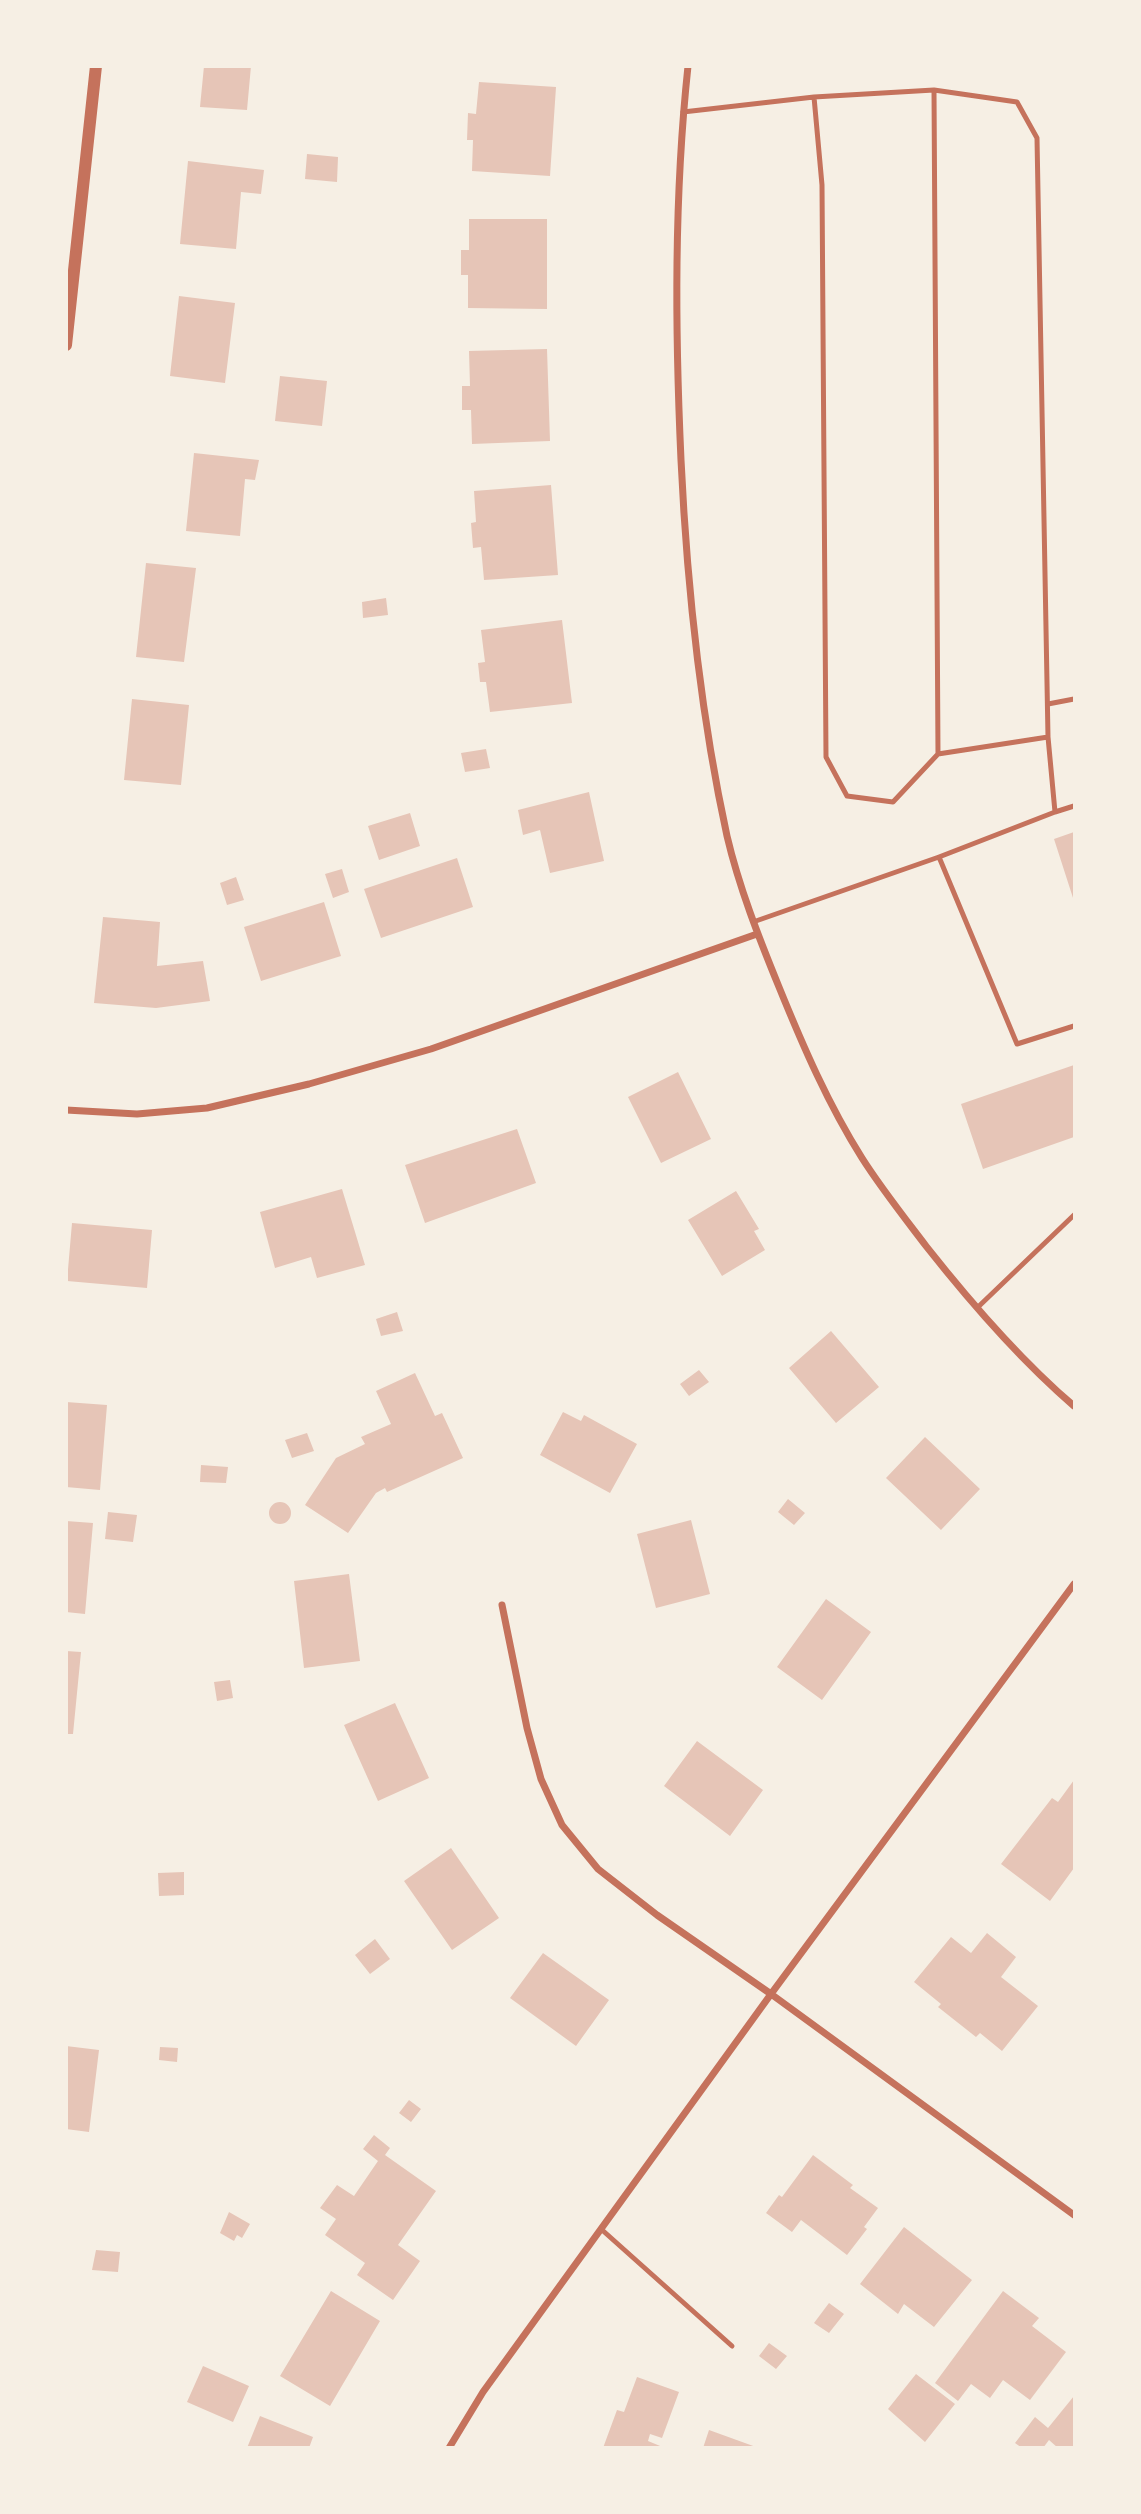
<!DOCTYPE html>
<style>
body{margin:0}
#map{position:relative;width:1141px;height:2514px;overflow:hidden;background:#f6efe4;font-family:Poppins,sans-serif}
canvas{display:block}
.frame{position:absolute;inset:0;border:68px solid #f6efe4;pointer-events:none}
</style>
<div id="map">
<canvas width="1141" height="2514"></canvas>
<div class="frame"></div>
</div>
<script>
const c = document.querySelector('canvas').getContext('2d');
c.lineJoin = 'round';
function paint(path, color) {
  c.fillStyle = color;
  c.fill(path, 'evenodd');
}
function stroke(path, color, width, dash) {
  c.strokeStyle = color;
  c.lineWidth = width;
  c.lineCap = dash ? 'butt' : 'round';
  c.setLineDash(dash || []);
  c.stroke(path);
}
const building = new Path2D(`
 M 204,66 L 251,66 L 247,110 L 200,107 Z
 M 479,82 L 556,87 L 550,176 L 472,171 L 473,140 L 467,140 L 468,113 L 476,114 Z
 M 307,154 L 338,157 L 337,182 L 305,179 Z
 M 188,161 L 264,170 L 261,194 L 241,192 L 236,249 L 180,244 Z
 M 469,219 L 547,219 L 547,309 L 468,308 L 468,275 L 461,275 L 461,250 L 469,250 Z
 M 179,296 L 235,303 L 225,383 L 170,376 Z
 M 547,349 L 550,441 L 472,444 L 471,410 L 462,410 L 462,386 L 470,386 L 469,351 Z
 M 280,376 L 327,381 L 322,426 L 275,421 Z
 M 194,453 L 259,460 L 255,480 L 245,479 L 240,536 L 186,531 Z
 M 551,485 L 558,575 L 484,580 L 481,547 L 473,548 L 471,523 L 476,522 L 474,491 Z
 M 146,563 L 196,568 L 184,662 L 136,657 Z
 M 386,598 L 388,615 L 363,618 L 362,602 Z
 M 562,620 L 572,703 L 490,712 L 486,682 L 480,682 L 478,663 L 485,662 L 481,630 Z
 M 132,699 L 189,705 L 181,785 L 124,780 Z
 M 486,749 L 490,768 L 465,772 L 461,753 Z
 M 589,792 L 604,861 L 550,873 L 540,830 L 523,835 L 518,810 Z
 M 410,813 L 420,846 L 379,860 L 368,826 Z
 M 1074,832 L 1074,901 L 1054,839 Z
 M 457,858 L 473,907 L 381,938 L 364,889 Z
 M 342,869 L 349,892 L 333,898 L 325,874 Z
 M 236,877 L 244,900 L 227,905 L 220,883 Z
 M 324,902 L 341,956 L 261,981 L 244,927 Z
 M 103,917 L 160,922 L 157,966 L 203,961 L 210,1001 L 156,1008 L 94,1003 Z
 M 1074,1065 L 1074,1137 L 983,1169 L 961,1104 Z
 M 678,1072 L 711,1139 L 661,1163 L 628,1097 Z
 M 517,1129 L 536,1183 L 425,1223 L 405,1165 Z
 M 342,1189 L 365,1265 L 317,1278 L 311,1257 L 275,1268 L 260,1212 Z
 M 736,1191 L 759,1229 L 754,1231 L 765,1250 L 722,1276 L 688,1220 Z
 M 72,1223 L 152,1230 L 147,1288 L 67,1281 Z
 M 397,1312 L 403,1331 L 381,1336 L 376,1319 Z
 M 831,1331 L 879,1387 L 836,1423 L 789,1368 Z
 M 699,1370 L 709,1382 L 689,1396 L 680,1384 Z
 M 415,1373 L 435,1416 L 442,1413 L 463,1458 L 387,1492 L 385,1488 L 376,1493 L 348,1533 L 305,1505 L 336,1458 L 365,1444 L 361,1437 L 391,1424 L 376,1391 Z
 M 66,1402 L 107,1405 L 100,1490 L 66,1487 Z
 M 563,1412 L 581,1421 L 584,1415 L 637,1444 L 610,1493 L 540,1455 Z
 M 307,1433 L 314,1451 L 292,1458 L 285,1440 Z
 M 925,1437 L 980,1489 L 941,1530 L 886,1478 Z
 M 201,1465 L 228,1467 L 226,1483 L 200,1482 Z
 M 788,1499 L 805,1513 L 794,1525 L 778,1512 Z
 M269 1513a11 11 0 1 1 22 0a11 11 0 1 1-22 0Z
 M 108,1512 L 137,1515 L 133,1542 L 105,1539 Z
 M 691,1520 L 710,1594 L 656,1608 L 637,1534 Z
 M 66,1521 L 93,1523 L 85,1614 L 66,1612 Z
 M 349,1574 L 360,1661 L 304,1668 L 294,1581 Z
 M 826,1599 L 871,1632 L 822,1700 L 777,1667 Z
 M 66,1651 L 81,1652 L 73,1734 L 66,1734 Z
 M 230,1680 L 233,1698 L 217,1701 L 214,1682 Z
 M 395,1703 L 429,1778 L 378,1801 L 344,1725 Z
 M 697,1741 L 763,1790 L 730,1836 L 664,1786 Z
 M 1074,1780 L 1074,1868 L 1050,1901 L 1001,1864 L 1052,1798 L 1058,1802 Z
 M 451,1848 L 499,1918 L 452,1950 L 404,1881 Z
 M 184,1872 L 184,1895 L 159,1896 L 158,1873 Z
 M 987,1933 L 1016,1957 L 1001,1977 L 1038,2006 L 1002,2051 L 980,2033 L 976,2037 L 938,2007 L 941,2004 L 914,1982 L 951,1937 L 971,1953 Z
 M 375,1939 L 390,1959 L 370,1974 L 355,1955 Z
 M 543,1953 L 609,2000 L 576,2046 L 510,1998 Z
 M 66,2046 L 99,2050 L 89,2132 L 66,2129 Z
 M 160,2047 L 178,2048 L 177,2062 L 159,2060 Z
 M 409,2100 L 421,2109 L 411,2122 L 399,2113 Z
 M 374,2135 L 390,2148 L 385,2155 L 436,2191 L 398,2245 L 420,2261 L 393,2300 L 357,2275 L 365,2263 L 325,2235 L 336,2219 L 320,2208 L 337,2185 L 354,2196 L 378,2161 L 363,2149 Z
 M 813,2155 L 853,2185 L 850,2188 L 878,2208 L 864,2227 L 867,2229 L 847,2255 L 801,2220 L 792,2232 L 766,2213 L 779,2195 L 782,2197 Z
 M 229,2212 L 250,2224 L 242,2238 L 237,2235 L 234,2241 L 220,2233 Z
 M 904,2227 L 972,2280 L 934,2327 L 904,2304 L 898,2314 L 860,2284 Z
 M 96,2250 L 120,2252 L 118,2272 L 92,2270 Z
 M 331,2291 L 380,2321 L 330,2406 L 280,2376 Z
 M 1003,2291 L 1039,2318 L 1032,2326 L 1066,2352 L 1030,2400 L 1003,2380 L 990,2398 L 971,2384 L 958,2401 L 935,2383 Z
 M 829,2303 L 844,2314 L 829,2333 L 814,2323 Z
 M 769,2343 L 787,2356 L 776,2369 L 759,2356 Z
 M 203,2366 L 249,2386 L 233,2422 L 187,2402 Z
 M 916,2374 L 955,2404 L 925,2442 L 888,2409 Z
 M 637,2377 L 679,2392 L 662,2438 L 650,2434 L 648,2441 L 665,2448 L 603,2448 L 617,2410 L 624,2412 Z
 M 1074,2396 L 1074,2448 L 1058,2448 L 1049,2440 L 1043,2448 L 1022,2448 L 1015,2443 L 1035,2417 L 1048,2428 Z
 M 260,2416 L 313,2437 L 309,2448 L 247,2448 Z
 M 709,2430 L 756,2447 L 756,2448 L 703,2448 Z`);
const service = new Path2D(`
 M 814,97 L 934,90
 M 683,112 L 814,97 L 822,185 L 826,757 L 847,796 L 893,802 L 938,754 L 1048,737 L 1055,812 L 939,857 L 753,922
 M 1048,704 L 1074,699
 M 938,754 L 934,90 L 1017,102 L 1037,138 L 1048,737
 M 1055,812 L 1074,806
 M 939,857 L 1017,1044 L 1074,1026
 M 977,1308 L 1074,1215
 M 601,2229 L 732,2346`);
const minor = new Path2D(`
 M 688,66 C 674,198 675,328 681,460 C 687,586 700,712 727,836 C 739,887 759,938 779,987 C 803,1046 828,1104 862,1158 C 881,1188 904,1217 926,1246 C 971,1303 1019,1359 1074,1406
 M 66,1110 L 137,1114 L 207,1108 L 309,1084 L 431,1049 L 757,934
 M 502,1605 L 527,1728 L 541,1779 L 562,1825 L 598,1869 L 657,1915 L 771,1994 L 1074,2215
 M 449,2448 L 483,2392 L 771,1994 L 1074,1584`);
const tertiary = new Path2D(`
 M 66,345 L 96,66`);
paint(building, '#e6c5b7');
stroke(service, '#c5725c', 5);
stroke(minor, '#c5725c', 7);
stroke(tertiary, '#c5725c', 12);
</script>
